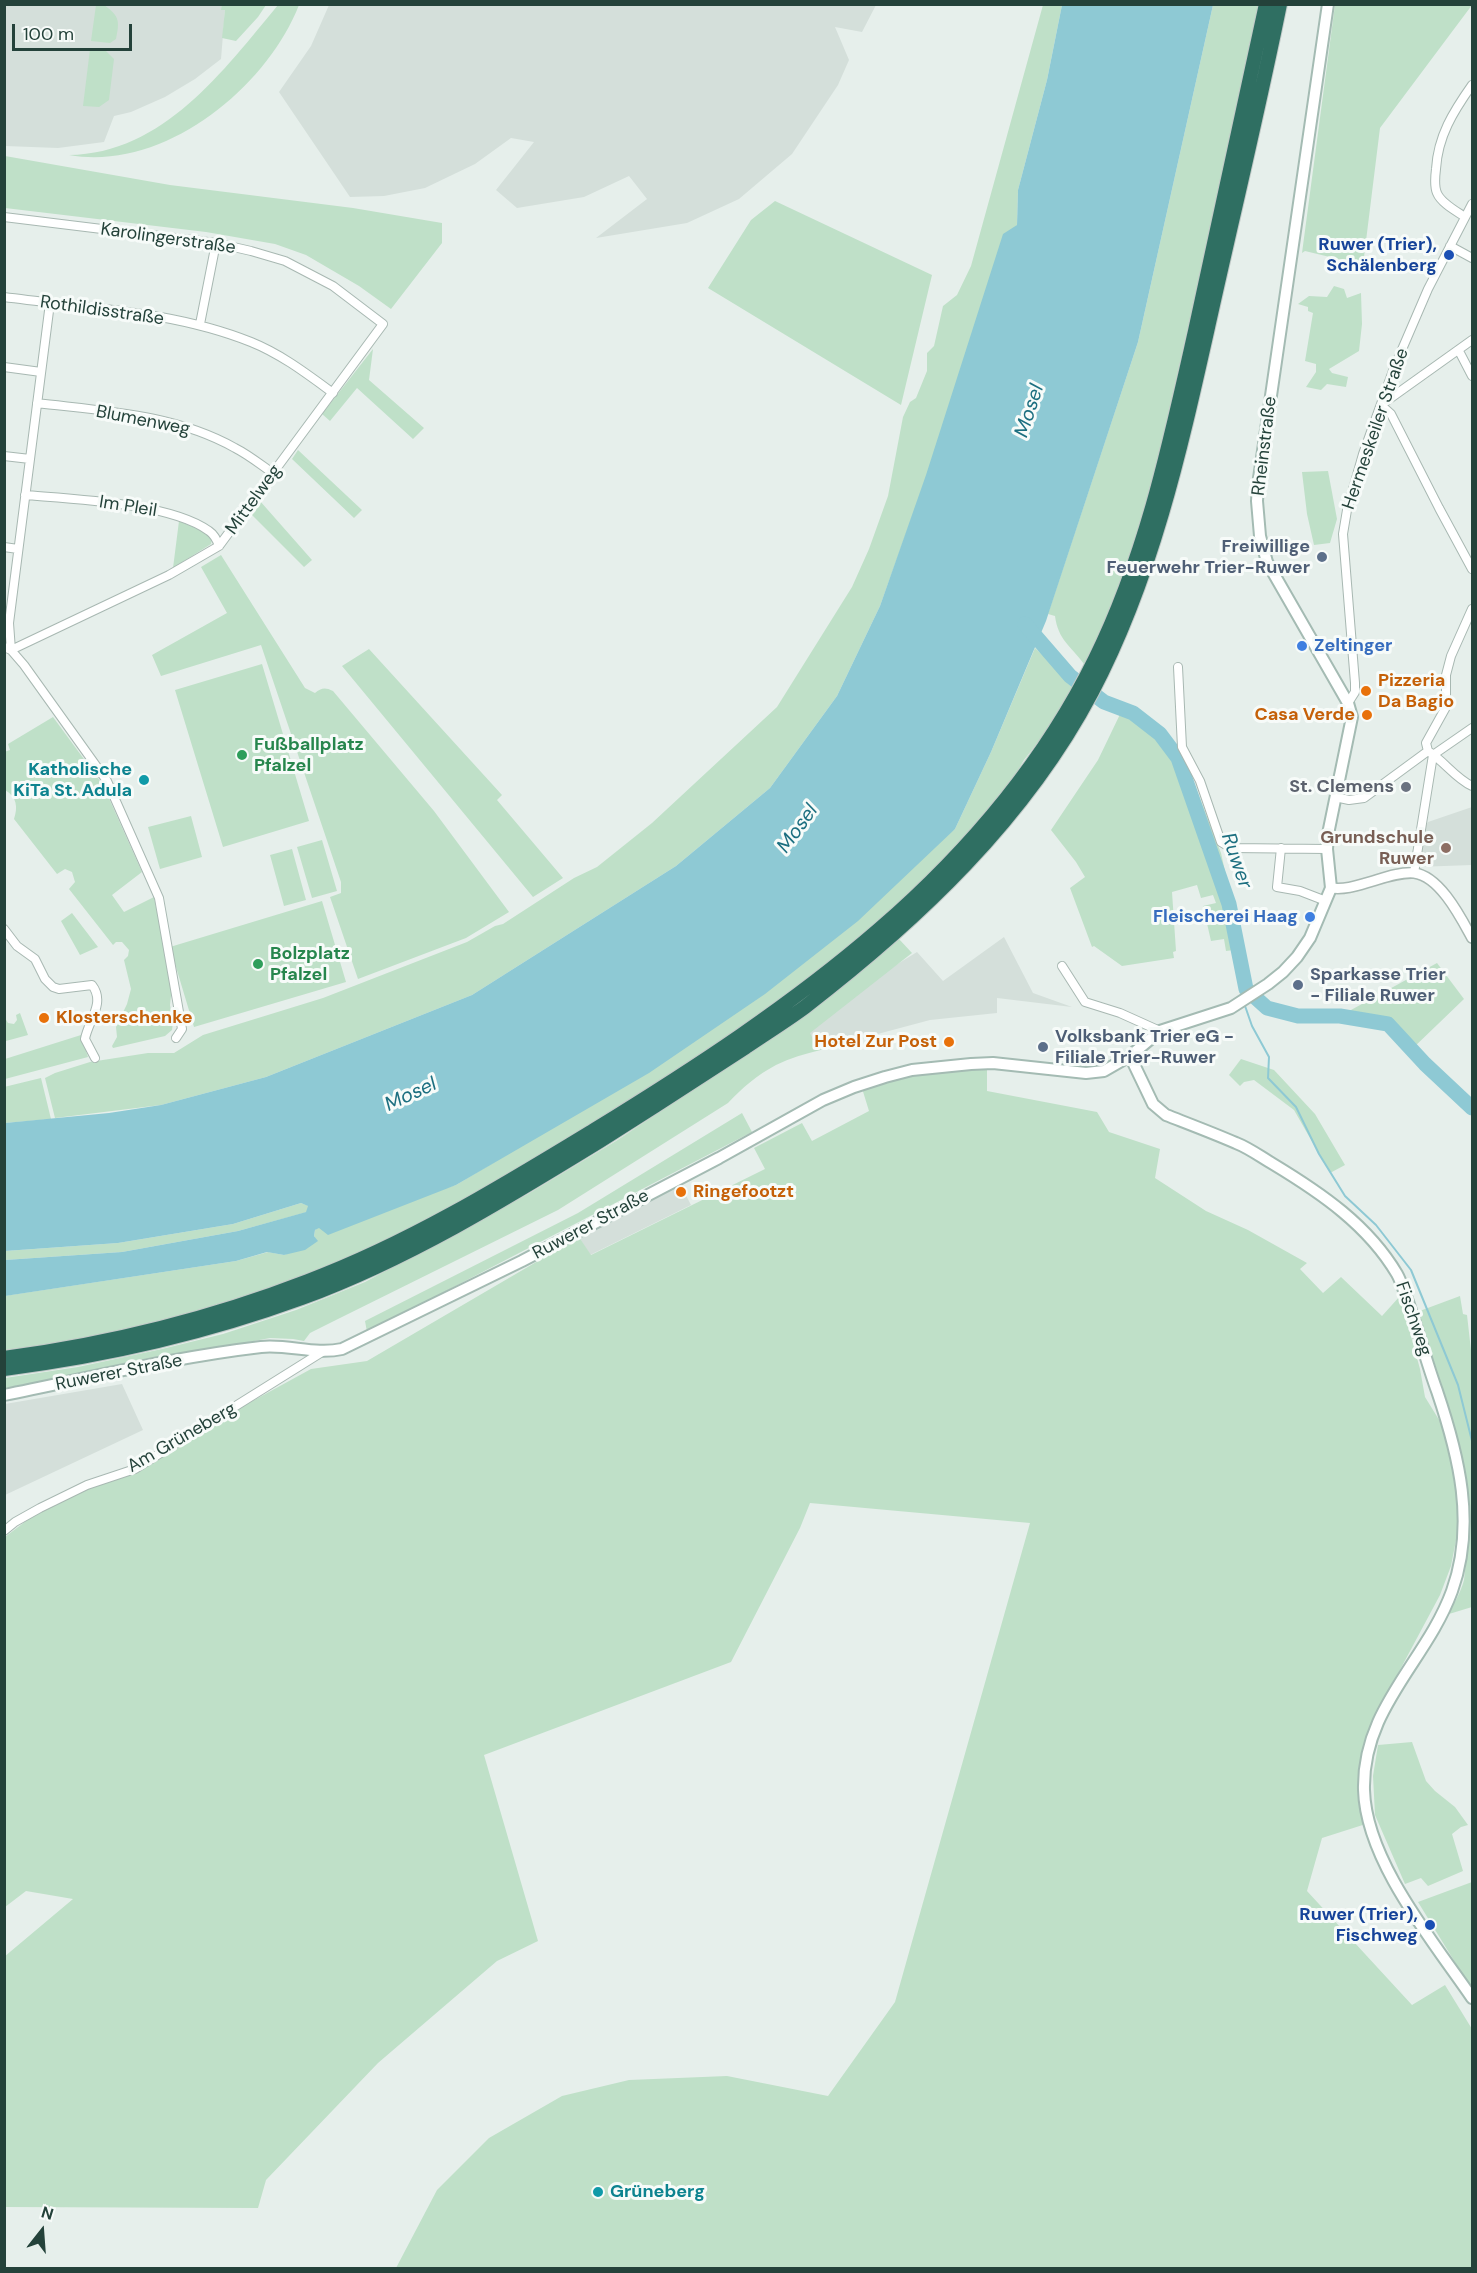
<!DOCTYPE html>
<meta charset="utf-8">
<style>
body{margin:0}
#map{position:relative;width:1477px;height:2273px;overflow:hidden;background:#e6efeb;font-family:"DM Sans",sans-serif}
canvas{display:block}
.frame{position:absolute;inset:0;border:6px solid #24423a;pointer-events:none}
.north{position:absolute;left:12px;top:2201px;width:60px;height:60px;-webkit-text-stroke:4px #f7fbf9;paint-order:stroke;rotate:17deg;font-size:16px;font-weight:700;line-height:24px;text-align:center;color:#24423a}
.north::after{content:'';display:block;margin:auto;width:21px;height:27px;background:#24423a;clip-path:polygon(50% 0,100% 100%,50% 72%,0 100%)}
.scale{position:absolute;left:12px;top:24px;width:120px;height:27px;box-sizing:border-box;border:3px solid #24423a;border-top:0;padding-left:8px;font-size:18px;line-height:21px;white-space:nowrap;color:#24423a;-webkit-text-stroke:4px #f7fbf9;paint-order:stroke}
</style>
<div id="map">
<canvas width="1477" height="2273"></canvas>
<div class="frame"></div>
<div class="north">N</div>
<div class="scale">100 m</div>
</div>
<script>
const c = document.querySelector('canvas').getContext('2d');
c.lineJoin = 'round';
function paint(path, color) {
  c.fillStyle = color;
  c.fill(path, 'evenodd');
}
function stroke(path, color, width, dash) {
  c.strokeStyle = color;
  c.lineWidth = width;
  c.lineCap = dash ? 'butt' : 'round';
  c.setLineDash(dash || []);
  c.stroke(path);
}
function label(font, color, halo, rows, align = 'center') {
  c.font = font + ' "DM Sans",sans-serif';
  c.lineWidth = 6;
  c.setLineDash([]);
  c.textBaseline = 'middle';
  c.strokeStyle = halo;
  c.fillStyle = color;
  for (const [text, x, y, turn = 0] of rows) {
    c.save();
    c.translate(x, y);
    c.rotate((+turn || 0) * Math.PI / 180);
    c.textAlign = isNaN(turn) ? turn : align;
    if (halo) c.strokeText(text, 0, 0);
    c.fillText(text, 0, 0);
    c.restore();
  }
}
const built = new Path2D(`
 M 5,5 L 222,5 L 222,9 L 225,10 L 221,59 L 195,79 L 165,97 L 131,112 L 114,116 L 104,142 L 58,148 L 5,146 Z
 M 329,5 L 329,4 L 876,5 L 862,32 L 835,27 L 849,60 L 838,85 L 792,154 L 739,199 L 687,223 L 596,238 L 647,199 L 629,176 L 584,197 L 517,208 L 496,190 L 534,142 L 511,138 L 475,164 L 425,188 L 384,196 L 350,197 L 279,92 L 311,46 Z
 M 1472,807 L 1472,865 L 1416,867 L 1423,830 L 1428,822 Z
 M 1004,937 L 1033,993 L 1072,1007 L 997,998 L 997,1013 L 930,1020 L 814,1051 L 802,1023 L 917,952 L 943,981 Z
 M 680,1184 L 691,1205 L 590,1255 L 579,1237 Z
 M 122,1384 L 143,1430 L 5,1495 L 5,1404 Z`);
const green = new Path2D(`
 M 96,5 L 104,5 C 119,16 120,20 116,39 L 110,43 L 91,41 Z
 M 222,5 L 222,4 L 266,5 L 258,17 L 236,41 L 222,38 L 225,10 L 221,10 Z
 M 278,5 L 299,5 C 266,89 163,172 69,155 C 163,154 224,70 278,5 Z
 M 1043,5 L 1062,5 L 1047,80 L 1018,190 L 1017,225 L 880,606 L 837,696 L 770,788 L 676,866 L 472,995 L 266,1077 L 161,1105 L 55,1118 L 45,1078 L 55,1073 L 90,1062 L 148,1053 L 174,1053 L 203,1035 L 323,998 L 467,942 L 495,926 L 503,924 L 574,878 L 597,867 L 652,823 L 777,707 L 852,587 L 869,549 L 888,496 L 903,417 L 910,402 L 916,398 L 927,371 L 927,353 L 934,346 L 943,306 L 957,295 L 971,266 Z
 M 1213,5 L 1261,5 L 1155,473 C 1136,539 1116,604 1084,664 C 1071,646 1058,640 1055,616 L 1048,614 L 1138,342 Z
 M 1335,5 L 1472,5 L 1380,128 L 1363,265 L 1305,251 L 1302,253 Z
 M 90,49 L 106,51 L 114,59 L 109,100 L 99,107 L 83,106 Z
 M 5,156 L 170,185 L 353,208 L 442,223 L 442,243 L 391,309 L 359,286 L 306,255 L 275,244 L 206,232 L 5,208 Z
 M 775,201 L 932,275 L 901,405 L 708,288 L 751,220 Z
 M 1334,286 L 1344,289 L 1347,298 L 1361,293 L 1362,324 L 1359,351 L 1329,369 L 1332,373 L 1348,377 L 1346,387 L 1327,384 L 1321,390 L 1306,387 L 1316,372 L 1316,364 L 1305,361 L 1313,313 L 1308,311 L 1308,307 L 1298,304 L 1309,296 L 1327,297 Z
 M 373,349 L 369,380 L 424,428 L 413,439 L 357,388 L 330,421 L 322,414 Z
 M 298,450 L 362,510 L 354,518 L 292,459 Z
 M 1328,471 L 1337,519 L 1330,543 L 1314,545 L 1307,514 L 1302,472 Z
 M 260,501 L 312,560 L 304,567 L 252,515 Z
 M 179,521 L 207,533 L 212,539 L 211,544 L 173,568 Z
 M 221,555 L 305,688 L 315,693 C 321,688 325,687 333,691 L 434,811 L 509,912 L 466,938 L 358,979 L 330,897 L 341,893 L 341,882 L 261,645 L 161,676 L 152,655 L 227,613 L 201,567 Z
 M 1035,648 L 1074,684 C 1069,693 1065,704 1060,713 C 1049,729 1036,744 1024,760 C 1018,769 1015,779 1008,788 C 987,816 963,840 938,865 C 832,972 706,1055 578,1132 C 486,1187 395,1241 295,1280 C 232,1305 162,1326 95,1337 C 65,1342 35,1346 5,1350 L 4,1296 L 236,1261 L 268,1252 L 284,1255 L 317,1241 L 314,1236 L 315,1230 L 319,1227 L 456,1185 L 531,1140 L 955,829 L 991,752 Z
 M 369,649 L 502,795 L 497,800 L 563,878 L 533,897 L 342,666 Z
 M 262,664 L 309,821 L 223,847 L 175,690 Z
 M 1124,706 L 1145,715 L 1163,731 L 1192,778 L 1221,853 L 1242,949 L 1226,951 L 1224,939 L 1211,941 L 1203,906 L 1216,903 L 1213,895 L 1201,898 L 1197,885 L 1172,892 L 1176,951 L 1173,952 L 1174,958 L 1122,966 L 1094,946 L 1092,947 L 1070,888 L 1085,877 L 1076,862 L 1051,830 L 1098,760 Z
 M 53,717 L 103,785 L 142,872 L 112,895 L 124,912 L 154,897 L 172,987 L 170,1005 L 173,1022 L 172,1030 L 165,1036 L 113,1048 L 112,1046 L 117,1037 L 116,1027 L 127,1004 L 131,989 L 124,960 L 128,956 L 129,950 L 122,942 L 116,942 L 113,945 L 69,889 L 75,882 L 72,872 L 65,869 L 57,874 L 14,819 C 18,807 17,797 5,790 L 4,752 L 10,750 L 8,744 Z
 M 191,816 L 202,857 L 160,869 L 148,827 Z
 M 322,840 L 337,891 L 312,898 L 297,847 Z
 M 292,849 L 306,900 L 284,906 L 270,855 Z
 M 322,901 L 346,982 L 194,1027 L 170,947 Z
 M 72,913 L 98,947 L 80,955 L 61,921 Z
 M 899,939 L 912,953 L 810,1033 L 817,1048 L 866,1036 L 866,1038 C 837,1048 804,1051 776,1065 C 757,1075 742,1088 728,1103 L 558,1210 L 342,1317 L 310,1333 L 304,1341 L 293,1339 L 270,1338 L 5,1388 L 5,1378 L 78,1367 L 162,1349 L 223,1334 L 296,1310 L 365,1282 L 528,1194 L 616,1141 L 808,1013 Z
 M 1437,963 L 1464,999 L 1411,1050 L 1388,1024 L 1340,1016 Z
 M 20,1013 L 28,1035 L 6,1041 L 5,1018 L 8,1023 L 14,1024 L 17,1020 L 16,1015 Z
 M 81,1035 L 88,1057 L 5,1079 L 5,1059 Z
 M 1241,1059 L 1274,1070 L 1315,1114 L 1345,1165 L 1330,1173 L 1294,1110 L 1254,1080 L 1244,1082 L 1240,1086 L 1229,1075 Z
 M 987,1065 L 987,1091 L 1097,1112 L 1109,1132 L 1160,1149 L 1155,1178 L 1206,1211 L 1248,1230 L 1307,1263 L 1300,1269 L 1323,1293 L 1341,1277 L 1382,1316 L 1400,1296 L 1420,1369 L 1425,1397 L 1441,1423 L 1450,1451 L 1458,1496 L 1457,1535 L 1451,1566 L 1440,1595 L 1371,1724 L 1365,1773 L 1369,1823 L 1322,1838 L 1307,1891 L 1412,2005 L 1445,1985 L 1472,2029 L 1472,2268 L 396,2268 L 437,2190 L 489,2138 L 562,2096 L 629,2080 L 727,2076 L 828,2096 L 895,2002 L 1030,1523 L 810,1503 L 800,1528 L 731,1662 L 484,1755 L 538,1941 L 497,1961 L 378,2063 L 266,2180 L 258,2208 L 5,2207 L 4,1957 L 73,1899 L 26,1891 L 5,1907 L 5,1537 L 43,1508 L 132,1467 L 311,1369 L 367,1361 L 579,1237 L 591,1255 L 765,1169 L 754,1148 L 802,1123 L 812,1141 L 869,1111 L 861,1085 L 885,1076 Z
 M 41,1078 L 51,1119 L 5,1123 L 4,1087 Z
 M 742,1113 L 752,1132 L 367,1332 L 365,1321 L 578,1213 Z
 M 301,1203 L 309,1206 L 307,1212 L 238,1231 L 122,1252 L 5,1260 L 5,1251 L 118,1243 L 233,1224 Z
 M 1460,1296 L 1463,1314 L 1467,1315 L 1472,1359 L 1472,1607 L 1449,1614 C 1454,1603 1461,1592 1464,1580 C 1477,1488 1447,1398 1417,1312 Z
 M 1412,1742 L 1426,1781 L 1435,1791 L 1455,1807 L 1468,1825 L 1461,1827 L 1452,1834 L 1463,1871 L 1428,1886 L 1421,1878 L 1405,1884 L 1375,1815 L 1373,1776 L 1378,1745 Z
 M 1472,1882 L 1472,1990 L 1418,1902 Z`);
const water = new Path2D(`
 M 1062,5 L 1213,5 L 1138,342 L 1046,621 L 991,752 L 955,829 L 858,921 L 765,994 L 649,1073 L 456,1185 L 328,1235 L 319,1228 L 315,1230 L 314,1236 L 318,1241 L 305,1250 L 284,1255 L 267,1252 L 236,1261 L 5,1296 L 5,1260 L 122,1252 L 238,1231 L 306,1212 L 308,1206 L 301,1203 L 233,1224 L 118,1243 L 5,1251 L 5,1123 L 109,1113 L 161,1105 L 266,1077 L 472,995 L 676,866 L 770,788 L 837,696 L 880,606 L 926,475 L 1003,234 L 1017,225 L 1018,190 L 1047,80 Z`);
const stream = new Path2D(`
 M 1244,995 L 1246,989
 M 1244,1003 L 1252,1026 L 1269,1057 L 1268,1078 L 1296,1107 L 1319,1154 L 1345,1196 L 1376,1225 L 1411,1270 L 1458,1385 L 1472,1441
 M 1472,1599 L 1472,1600`);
const river = new Path2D(`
 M 1025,624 L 1070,676 L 1104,702 L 1133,713 L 1160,734 L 1178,758 L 1229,904 L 1246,989 L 1267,1008 L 1298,1016 L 1340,1016 L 1388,1024 L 1425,1064 L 1472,1108`);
const minor = new Path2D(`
 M 4,217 L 216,243 L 251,251 L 285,261 L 333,286 L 383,324 L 219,546 L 169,575 L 11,650
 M 1465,217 C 1456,211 1441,203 1437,193 C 1434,186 1435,177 1436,169 C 1438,136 1453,112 1472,85
 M 1450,246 L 1472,258
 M 4,297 C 87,308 174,311 251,342 C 281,354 307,374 333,393
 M 200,324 L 216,243
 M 1472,340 L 1381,405 L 1391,414 L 1439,508 L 1472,569
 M 1459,351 L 1472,376
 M 4,367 L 41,372
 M 37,403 C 103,411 175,414 235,448 C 249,455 261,465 274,474
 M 4,456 L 30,459
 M 25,495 C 73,499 171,503 209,531 C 215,535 217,540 219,546
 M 4,547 L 18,549
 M 4,647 L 11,650 L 24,665 L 107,781 L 159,898 L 182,1029 L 176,1038
 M 11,650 L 9,623 L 50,303
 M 1178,667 L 1182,747 L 1200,781 L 1221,842 L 1231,848 L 1327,849
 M 1348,703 L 1355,692 L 1355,683 L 1343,534 L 1347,510 L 1363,454 L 1394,368 L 1428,289 L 1472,204
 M 1428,751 L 1426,743 L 1446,707 L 1446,675 L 1451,656 L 1472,609
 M 1433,755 L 1472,728
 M 1335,797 L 1349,800 L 1364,798 L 1428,751 C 1444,761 1455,778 1472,786
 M 1281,848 L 1277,887 L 1300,891 L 1326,901
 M 1414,873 L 1433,755
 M 4,929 L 17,946 L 35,959 L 45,979 L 53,987 L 59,989 L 92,985 C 106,1003 88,1021 85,1039 L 95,1058
 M 1062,966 L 1085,1002 L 1120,1013 L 1160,1031
 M 4,1531 L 15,1522 L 40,1508 L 87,1485 L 135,1469 L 322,1352`);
const tertiary = new Path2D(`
 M 1331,888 C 1346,890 1359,885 1373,881 C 1386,877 1400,872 1414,873 C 1440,876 1461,918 1472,938`);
const secondary = new Path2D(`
 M 1130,1056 L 1153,1104 L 1166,1115 C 1189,1124 1213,1133 1236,1143 C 1249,1148 1261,1157 1273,1164 C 1321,1193 1368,1225 1397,1274 C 1401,1281 1404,1291 1407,1299 C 1418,1329 1426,1361 1437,1391 C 1459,1456 1476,1524 1452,1591 C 1426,1662 1362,1708 1364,1790 C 1366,1861 1433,1941 1472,1998
 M 4,1395 C 89,1378 175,1357 261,1347 C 288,1344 315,1355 342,1349 L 522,1261 L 719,1158 L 823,1100 L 854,1087 L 885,1077 L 912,1070 L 971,1064 L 993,1063 L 1086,1073 L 1104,1071 L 1130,1056 L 1160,1031 L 1231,1008 L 1268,984 L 1283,972 L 1297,957 L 1310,938 L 1331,888 L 1327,849 L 1328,834 L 1352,717 L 1348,703 L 1267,562 L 1260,536 L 1257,501 L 1258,485 L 1328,4`);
const motorway = new Path2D(`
 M 4,1358 C 109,1344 210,1319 308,1281 C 409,1243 502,1186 594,1130 C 791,1009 990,873 1095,659 C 1146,556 1170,442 1195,331 C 1219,222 1243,113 1266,4
 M 4,1369 C 106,1356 206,1333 302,1298 C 408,1259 504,1200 600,1141 C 649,1110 697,1079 746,1047 C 765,1034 786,1021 805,1007 C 918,920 1025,819 1092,692 C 1154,574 1182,443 1211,314 C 1234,211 1259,108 1280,4`);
const markers = [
 [1449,255,6,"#1a4fb4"],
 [1322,557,6,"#5c6f8a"],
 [1302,646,6,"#3f7fe0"],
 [1366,691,6,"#e8710a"],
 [1367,715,6,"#e8710a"],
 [242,755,6,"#2e9e5b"],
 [144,780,6,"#0f9aa8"],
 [1406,787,6,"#6b7280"],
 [1446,848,6,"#8d6e63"],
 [1310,917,6,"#3f7fe0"],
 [258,964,6,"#2e9e5b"],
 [1298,985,6,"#5c6f8a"],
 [44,1018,6,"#e8710a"],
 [949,1042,6,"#e8710a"],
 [1043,1047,6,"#5c6f8a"],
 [681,1192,6,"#e8710a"],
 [1430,1925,6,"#1a4fb4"],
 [598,2192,6,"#0f9aa8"]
];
const streetNames = [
 ["Karolingerstraße",168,239,8],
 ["Rothildisstraße",102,311,8],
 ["Blumenweg",143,421,11],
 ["Hermeskeiler Straße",1376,429,-71],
 ["Rheinstraße",1265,446,-83],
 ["Mittelweg",254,500,-54],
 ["Im Pleil",128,507,9],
 ["Ruwerer Straße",591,1225,-28],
 ["Fischweg",1413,1319,71],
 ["Ruwerer Straße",119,1373,-11],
 ["Am Grüneberg",182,1438,-30]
];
const transitNames = [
 ["Ruwer (Trier),",1437,245],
 ["Schälenberg",1437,266],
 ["Ruwer (Trier),",1418,1915],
 ["Fischweg",1418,1936]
];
const serviceNames = [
 ["Freiwillige",1310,547,"right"],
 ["Feuerwehr Trier-Ruwer",1310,568,"right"],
 ["Sparkasse Trier",1310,975],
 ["- Filiale Ruwer",1310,996],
 ["Volksbank Trier eG -",1055,1037],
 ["Filiale Trier-Ruwer",1055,1058]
];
const shopNames = [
 ["Zeltinger",1314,646],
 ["Fleischerei Haag",1298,917,"right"]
];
const foodNames = [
 ["Pizzeria",1378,681],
 ["Da Bagio",1378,702],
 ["Casa Verde",1355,715,"right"],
 ["Klosterschenke",56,1018],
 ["Hotel Zur Post",937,1042,"right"],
 ["Ringefootzt",693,1192]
];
const leisureNames = [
 ["Fußballplatz",254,745],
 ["Pfalzel",254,766],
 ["Bolzplatz",270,954],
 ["Pfalzel",270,975]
];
const cultureNames = [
 ["Katholische",132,770],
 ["KiTa St. Adula",132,791],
 ["Grüneberg",610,2192,"left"]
];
const worshipNames = [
 ["St. Clemens",1394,787]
];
const educationNames = [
 ["Grundschule",1434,838],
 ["Ruwer",1434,859]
];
const waterNames = [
 ["Mosel",1030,411,-72],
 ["Mosel",798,829,-54],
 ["Ruwer",1236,861,71],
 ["Mosel",411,1095,-25]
];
paint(built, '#d4dfda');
paint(green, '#bfe0c8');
paint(water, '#8ec9d4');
stroke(stream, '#8ec9d4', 2);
stroke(river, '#8ec9d4', 15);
stroke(minor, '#a8b8b2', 10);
stroke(tertiary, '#a8b8b2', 12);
stroke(secondary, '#a4bbb3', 14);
stroke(motorway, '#c2cac8', 16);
stroke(minor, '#fff', 8);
stroke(tertiary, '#fff', 9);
stroke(secondary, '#fff', 10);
stroke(motorway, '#2f6f62', 14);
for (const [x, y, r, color] of markers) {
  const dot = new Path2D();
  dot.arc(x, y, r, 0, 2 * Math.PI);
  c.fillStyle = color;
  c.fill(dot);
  stroke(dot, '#f7fbf9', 2);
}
label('18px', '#24423a', '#f7fbf9', streetNames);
label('bold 18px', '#164399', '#f7fbf9', transitNames, 'right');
label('bold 18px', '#4e5e75', '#f7fbf9', serviceNames, 'left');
label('bold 18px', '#366cbe', '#f7fbf9', shopNames, 'left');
label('bold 18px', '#c56008', '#f7fbf9', foodNames, 'left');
label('bold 18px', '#27864d', '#f7fbf9', leisureNames, 'left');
label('bold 18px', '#0d838f', '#f7fbf9', cultureNames, 'right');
label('bold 18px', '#5b616d', '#f7fbf9', worshipNames, 'right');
label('bold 18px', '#785e54', '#f7fbf9', educationNames, 'right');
label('italic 20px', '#1c6f80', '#f7fbf9', waterNames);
</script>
